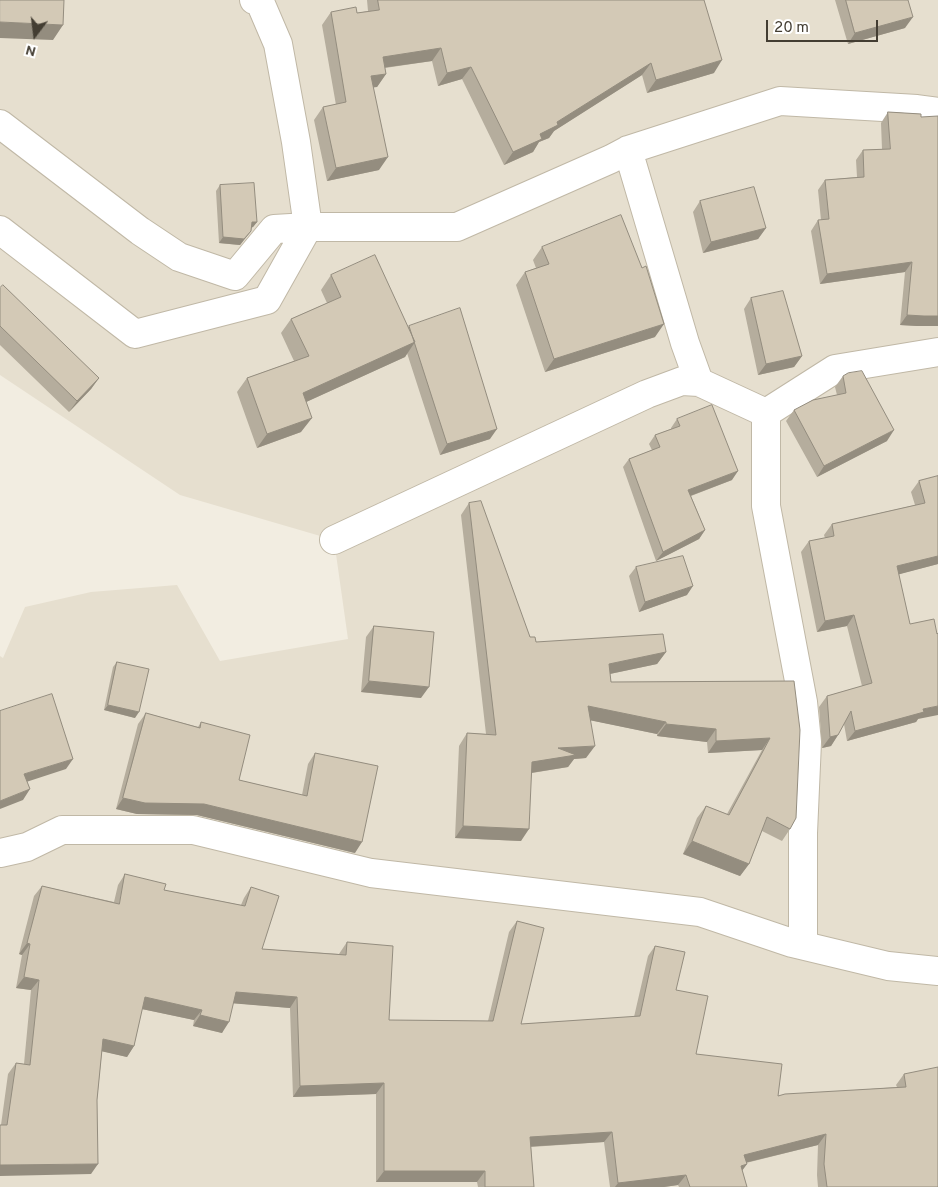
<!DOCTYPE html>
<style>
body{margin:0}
#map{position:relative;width:938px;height:1187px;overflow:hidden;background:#f2ede1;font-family:Overpass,sans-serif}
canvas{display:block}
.north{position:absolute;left:10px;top:10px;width:50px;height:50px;-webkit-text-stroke:4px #fff;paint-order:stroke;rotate:195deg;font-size:14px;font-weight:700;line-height:20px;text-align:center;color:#433d32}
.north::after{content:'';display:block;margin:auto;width:18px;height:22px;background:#433d32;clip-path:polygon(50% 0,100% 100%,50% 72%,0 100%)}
.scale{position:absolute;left:766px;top:20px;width:112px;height:22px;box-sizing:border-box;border:2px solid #433d32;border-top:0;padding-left:6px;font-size:15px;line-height:18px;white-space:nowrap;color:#433d32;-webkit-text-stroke:4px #fff;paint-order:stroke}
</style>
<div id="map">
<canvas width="938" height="1187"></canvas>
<div class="north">N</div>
<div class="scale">20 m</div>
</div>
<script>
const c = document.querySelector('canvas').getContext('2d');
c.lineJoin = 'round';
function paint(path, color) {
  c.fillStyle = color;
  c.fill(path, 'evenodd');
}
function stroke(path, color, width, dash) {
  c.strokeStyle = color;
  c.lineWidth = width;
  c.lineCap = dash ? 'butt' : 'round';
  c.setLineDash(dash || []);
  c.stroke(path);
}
const residential = new Path2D(`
 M 0,0 L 938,0 L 938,1187 L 0,1187 L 0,656 L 3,658 L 25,607 L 91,592 L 177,585 L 220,661 L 348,639 L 334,540 L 180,495 L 0,375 Z`);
const minor = new Path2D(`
 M 0,124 L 140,231 L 179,257 L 235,276 L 274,229 L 308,227 L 457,227 L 611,159 L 628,150 L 780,101 L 917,109 L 938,112
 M 628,150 L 685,343 L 699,382
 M 0,230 L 135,334 L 267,300 L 308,227 L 296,142 L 278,44 L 260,2 L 254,0
 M 766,413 L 766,506 L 803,702 L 807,742 L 803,833 L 803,945
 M 334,540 L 647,394 L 682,381 L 699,382 L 766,413 L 835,369 L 938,352
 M 0,853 L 27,847 L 62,830 L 193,830 L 371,873 L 700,912 L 792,943 L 888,966 L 938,971`);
const wall = new Path2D(`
 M 367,0 L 704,0 L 714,73 L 647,93 L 642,75 L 554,131 L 549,138 L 539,142 L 533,152 L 504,165 L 462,79 L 438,86 L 432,61 L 385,68 L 386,74 L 377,87 L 373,87 L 379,170 L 327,181 L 314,120 L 323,107 L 336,105 L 322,25 L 331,12 L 357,13 L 368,11 Z
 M 835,0 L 908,0 L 905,28 L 848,44 Z
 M 888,112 L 921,114 L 917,326 L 900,325 L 905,272 L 820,284 L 811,231 L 818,220 L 821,220 L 818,190 L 825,180 L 857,177 L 856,160 L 863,150 L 882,149 L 881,123 Z
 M 220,185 L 257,222 L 253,227 L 251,228 L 251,231 L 240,245 L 219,243 L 216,191 Z
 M 700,201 L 766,228 L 758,239 L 703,253 L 693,212 Z
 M 542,247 L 642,268 L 655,337 L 545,372 L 516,285 L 525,272 L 536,268 L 533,260 Z
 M 331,275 L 408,328 L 409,326 L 490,439 L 440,455 L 407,353 L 405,357 L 306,402 L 301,432 L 257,448 L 237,392 L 247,378 L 294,361 L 281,333 L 291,319 L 327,303 L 321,290 Z
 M 0,288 L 99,378 L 91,389 L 69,412 L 0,345 Z
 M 751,298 L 802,356 L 794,367 L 758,375 L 744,309 Z
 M 843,376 L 887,441 L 817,477 L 786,421 L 794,410 L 837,395 L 835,387 Z
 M 677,419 L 732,480 L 691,496 L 705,530 L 699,539 L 656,561 L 623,467 L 629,459 L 652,450 L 649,444 L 655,435 L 671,429 L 671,428 Z
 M 938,476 L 938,564 L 899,574 L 918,719 L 916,722 L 847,741 L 844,724 L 838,735 L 831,746 L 822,748 L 819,707 L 827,696 L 862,686 L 847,626 L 817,632 L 801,552 L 809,541 L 825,538 L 824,535 L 832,524 L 915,505 L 911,492 L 919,481 Z
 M 469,503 L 530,637 L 536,642 L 666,652 L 657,664 L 610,674 L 611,682 L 794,681 L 790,829 L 782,841 L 762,831 L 749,864 L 740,876 L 683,854 L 697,818 L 706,806 L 727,814 L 762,750 L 708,753 L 707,742 L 657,736 L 657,734 L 590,720 L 586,758 L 574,759 L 568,767 L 532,773 L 521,841 L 455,838 L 459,746 L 467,733 L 486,734 L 461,515 Z
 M 636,567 L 687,595 L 639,612 L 629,576 Z
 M 374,626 L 421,698 L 361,692 L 366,637 Z
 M 117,662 L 135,718 L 104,710 L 113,667 Z
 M 146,713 L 198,727 L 201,722 L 239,780 L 302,795 L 308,764 L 315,753 L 355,853 L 197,815 L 137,814 L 116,809 L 138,724 Z
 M 125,874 L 164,890 L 241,905 L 244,898 L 251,887 L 262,949 L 339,954 L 347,942 L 389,1020 L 488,1021 L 509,932 L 517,921 L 521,1024 L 634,1017 L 648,956 L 655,946 L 676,990 L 696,1054 L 778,1096 L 897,1087 L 896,1085 L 904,1074 L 938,1187 L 818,1187 L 817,1175 L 818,1145 L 746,1163 L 747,1164 L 742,1170 L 747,1187 L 679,1187 L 678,1185 L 664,1187 L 610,1187 L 604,1142 L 531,1147 L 534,1187 L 478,1187 L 477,1182 L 376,1182 L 376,1094 L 293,1097 L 290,1008 L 233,1003 L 222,1033 L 193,1026 L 194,1020 L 142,1009 L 134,1046 L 127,1057 L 102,1051 L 97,1100 L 91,1174 L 1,1125 L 8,1074 L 16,1063 L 24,1064 L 31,990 L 16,988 L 22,955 L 19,954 L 34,896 L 42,886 L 114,902 L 118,885 Z`);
const shadedWall = new Path2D(`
 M 913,17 L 905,28 L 848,44 L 855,33 Z
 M 0,22 L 63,25 L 53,40 L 0,38 Z
 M 441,48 L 432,61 L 374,69 L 383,57 Z
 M 722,60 L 714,73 L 647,93 L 656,80 Z
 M 651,63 L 642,75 L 554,131 L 549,138 L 539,142 L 533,152 L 504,165 L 513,152 L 557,122 Z
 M 471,67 L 462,79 L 438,86 L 447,73 Z
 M 386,74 L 377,87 L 362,89 L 371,76 Z
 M 388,157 L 379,170 L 327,181 L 336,168 Z
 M 252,222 L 257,222 L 253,227 L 248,228 Z
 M 766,228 L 758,239 L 703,253 L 711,242 Z
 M 251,231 L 240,245 L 219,243 L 223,237 Z
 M 912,262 L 905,272 L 820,284 L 827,274 Z
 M 907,315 L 938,316 L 938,326 L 917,326 L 900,325 Z
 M 664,324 L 655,337 L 545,372 L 554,359 Z
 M 415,342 L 405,357 L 293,408 L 303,393 Z
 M 802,356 L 794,367 L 758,375 L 766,364 Z
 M 99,378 L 91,389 L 69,412 L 77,401 Z
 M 312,418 L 301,432 L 257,448 L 267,434 Z
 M 497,429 L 490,439 L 440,455 L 447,444 Z
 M 894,430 L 887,441 L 817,477 L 824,466 Z
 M 738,471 L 732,480 L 682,499 L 688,490 Z
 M 705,530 L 699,539 L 656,561 L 663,552 Z
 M 938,556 L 938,564 L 889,577 L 897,566 Z
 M 693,586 L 687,595 L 639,612 L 645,602 Z
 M 854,615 L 847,626 L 817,632 L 825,621 Z
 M 666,652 L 657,664 L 600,676 L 609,664 Z
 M 369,681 L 429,687 L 421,698 L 361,692 Z
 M 108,705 L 139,712 L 135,718 L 104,710 Z
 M 588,706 L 666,722 L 657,734 L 579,718 Z
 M 938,706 L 938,715 L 918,719 L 916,722 L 847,741 L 855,731 L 923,709 Z
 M 666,724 L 716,729 L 707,742 L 657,736 Z
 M 838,735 L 831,746 L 822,748 L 830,737 Z
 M 770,738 L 762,750 L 708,753 L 716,741 Z
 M 595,746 L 586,758 L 574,759 L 568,767 L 524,774 L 532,762 L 558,748 Z
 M 73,759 L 66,769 L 17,785 L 24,774 Z
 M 30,789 L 23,800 L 0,809 L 0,801 Z
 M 123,798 L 204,804 L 362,842 L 355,853 L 197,815 L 137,814 L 116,809 Z
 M 463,826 L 529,829 L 521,841 L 455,838 Z
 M 692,841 L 749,864 L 740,876 L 683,854 Z
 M 27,943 L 30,944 L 22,955 L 19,954 Z
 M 24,977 L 39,980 L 31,990 L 16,988 Z
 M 236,992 L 297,997 L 290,1008 L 229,1003 Z
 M 145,997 L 202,1010 L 194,1020 L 137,1008 Z
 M 200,1015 L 229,1022 L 222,1033 L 193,1026 Z
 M 103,1039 L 134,1046 L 127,1057 L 96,1050 Z
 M 384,1083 L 376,1094 L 293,1097 L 300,1086 Z
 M 612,1132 L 604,1142 L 523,1147 L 530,1137 Z
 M 826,1134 L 818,1145 L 736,1165 L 744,1155 Z
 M 98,1164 L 91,1174 L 0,1176 L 0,1165 Z
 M 747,1164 L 739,1175 L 741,1166 Z
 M 384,1171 L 485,1171 L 477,1182 L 376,1182 Z
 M 686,1175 L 678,1185 L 664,1187 L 615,1187 L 618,1183 Z`);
const building = new Path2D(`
 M 0,0 L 64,0 L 63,25 L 0,22 Z
 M 378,0 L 704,0 L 722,60 L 656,80 L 651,63 L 557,122 L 558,125 L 540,134 L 542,139 L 513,152 L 471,67 L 447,73 L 441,48 L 383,57 L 386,74 L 371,76 L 388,157 L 336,168 L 323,107 L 346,102 L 331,12 L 356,7 L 357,13 L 379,10 Z
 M 846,0 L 908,0 L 913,17 L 855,33 Z
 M 888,112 L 921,114 L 921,117 L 938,116 L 938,316 L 924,316 L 907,315 L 912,262 L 827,274 L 818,220 L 829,219 L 825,180 L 864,177 L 863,150 L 890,149 Z
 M 254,183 L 257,222 L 252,222 L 251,231 L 244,239 L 223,237 L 220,185 Z
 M 754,187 L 766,228 L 711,242 L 700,201 Z
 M 621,215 L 642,268 L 646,266 L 664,324 L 554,359 L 525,272 L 549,264 L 542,247 Z
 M 375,255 L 415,342 L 303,393 L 312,418 L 267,434 L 247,378 L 309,356 L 291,319 L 341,297 L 331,275 Z
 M 3,285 L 99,378 L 77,401 L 0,326 L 0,288 Z
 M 783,291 L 802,356 L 766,364 L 751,298 Z
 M 460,308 L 497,429 L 447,444 L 409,326 Z
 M 862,371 L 894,430 L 824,466 L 794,410 L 813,400 L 846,393 L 843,376 L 848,373 Z
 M 712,405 L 738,471 L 688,490 L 705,530 L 663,552 L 629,459 L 660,447 L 655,435 L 680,426 L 677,419 Z
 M 938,476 L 938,556 L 897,566 L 910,624 L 934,619 L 937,634 L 938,633 L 938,706 L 923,709 L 924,712 L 855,731 L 851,711 L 838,735 L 830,737 L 827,696 L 872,683 L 854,615 L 825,621 L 809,541 L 834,536 L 832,524 L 925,503 L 919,481 Z
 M 481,501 L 530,637 L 535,637 L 536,642 L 663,634 L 666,652 L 609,664 L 611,682 L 794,681 L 800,730 L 796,818 L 790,829 L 767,817 L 749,864 L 692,841 L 706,806 L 729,815 L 770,738 L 716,741 L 716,729 L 666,724 L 666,722 L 588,706 L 595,746 L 558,748 L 576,755 L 532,762 L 529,829 L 463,826 L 467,733 L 496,735 L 469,503 Z
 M 683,556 L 693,586 L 645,602 L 636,567 Z
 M 374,626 L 434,632 L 429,687 L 369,681 Z
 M 117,662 L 149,669 L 139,712 L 108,705 Z
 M 52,694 L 73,759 L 24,774 L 30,789 L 0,801 L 0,711 Z
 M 146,713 L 200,728 L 201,722 L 250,735 L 239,780 L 307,796 L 315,753 L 378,766 L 362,842 L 204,804 L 145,803 L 123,798 Z
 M 125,874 L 166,884 L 164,890 L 245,906 L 251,887 L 279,896 L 262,949 L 346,955 L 347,942 L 393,946 L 389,1020 L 493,1021 L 517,921 L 544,928 L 521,1024 L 640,1016 L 655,946 L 685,952 L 676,990 L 708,996 L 696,1054 L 782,1064 L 778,1096 L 785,1094 L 906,1087 L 904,1074 L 938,1067 L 938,1187 L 827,1187 L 824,1164 L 826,1134 L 744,1155 L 747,1164 L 741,1166 L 747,1187 L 690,1187 L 686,1175 L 618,1183 L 612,1132 L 530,1137 L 534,1187 L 485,1187 L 485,1171 L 384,1171 L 384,1083 L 300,1086 L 297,997 L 236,992 L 229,1022 L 200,1015 L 202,1010 L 145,997 L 134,1046 L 103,1039 L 97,1100 L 98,1164 L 0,1165 L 0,1125 L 7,1125 L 16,1063 L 30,1065 L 39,980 L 24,977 L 30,944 L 27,943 L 42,886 L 119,904 Z`);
paint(residential, '#e6dfcf');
stroke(minor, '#c0b8a6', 30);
stroke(minor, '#fff', 28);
paint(wall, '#b5ad9d');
paint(shadedWall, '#948d7f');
paint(building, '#d3c9b6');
stroke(building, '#948d7f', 1);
</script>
